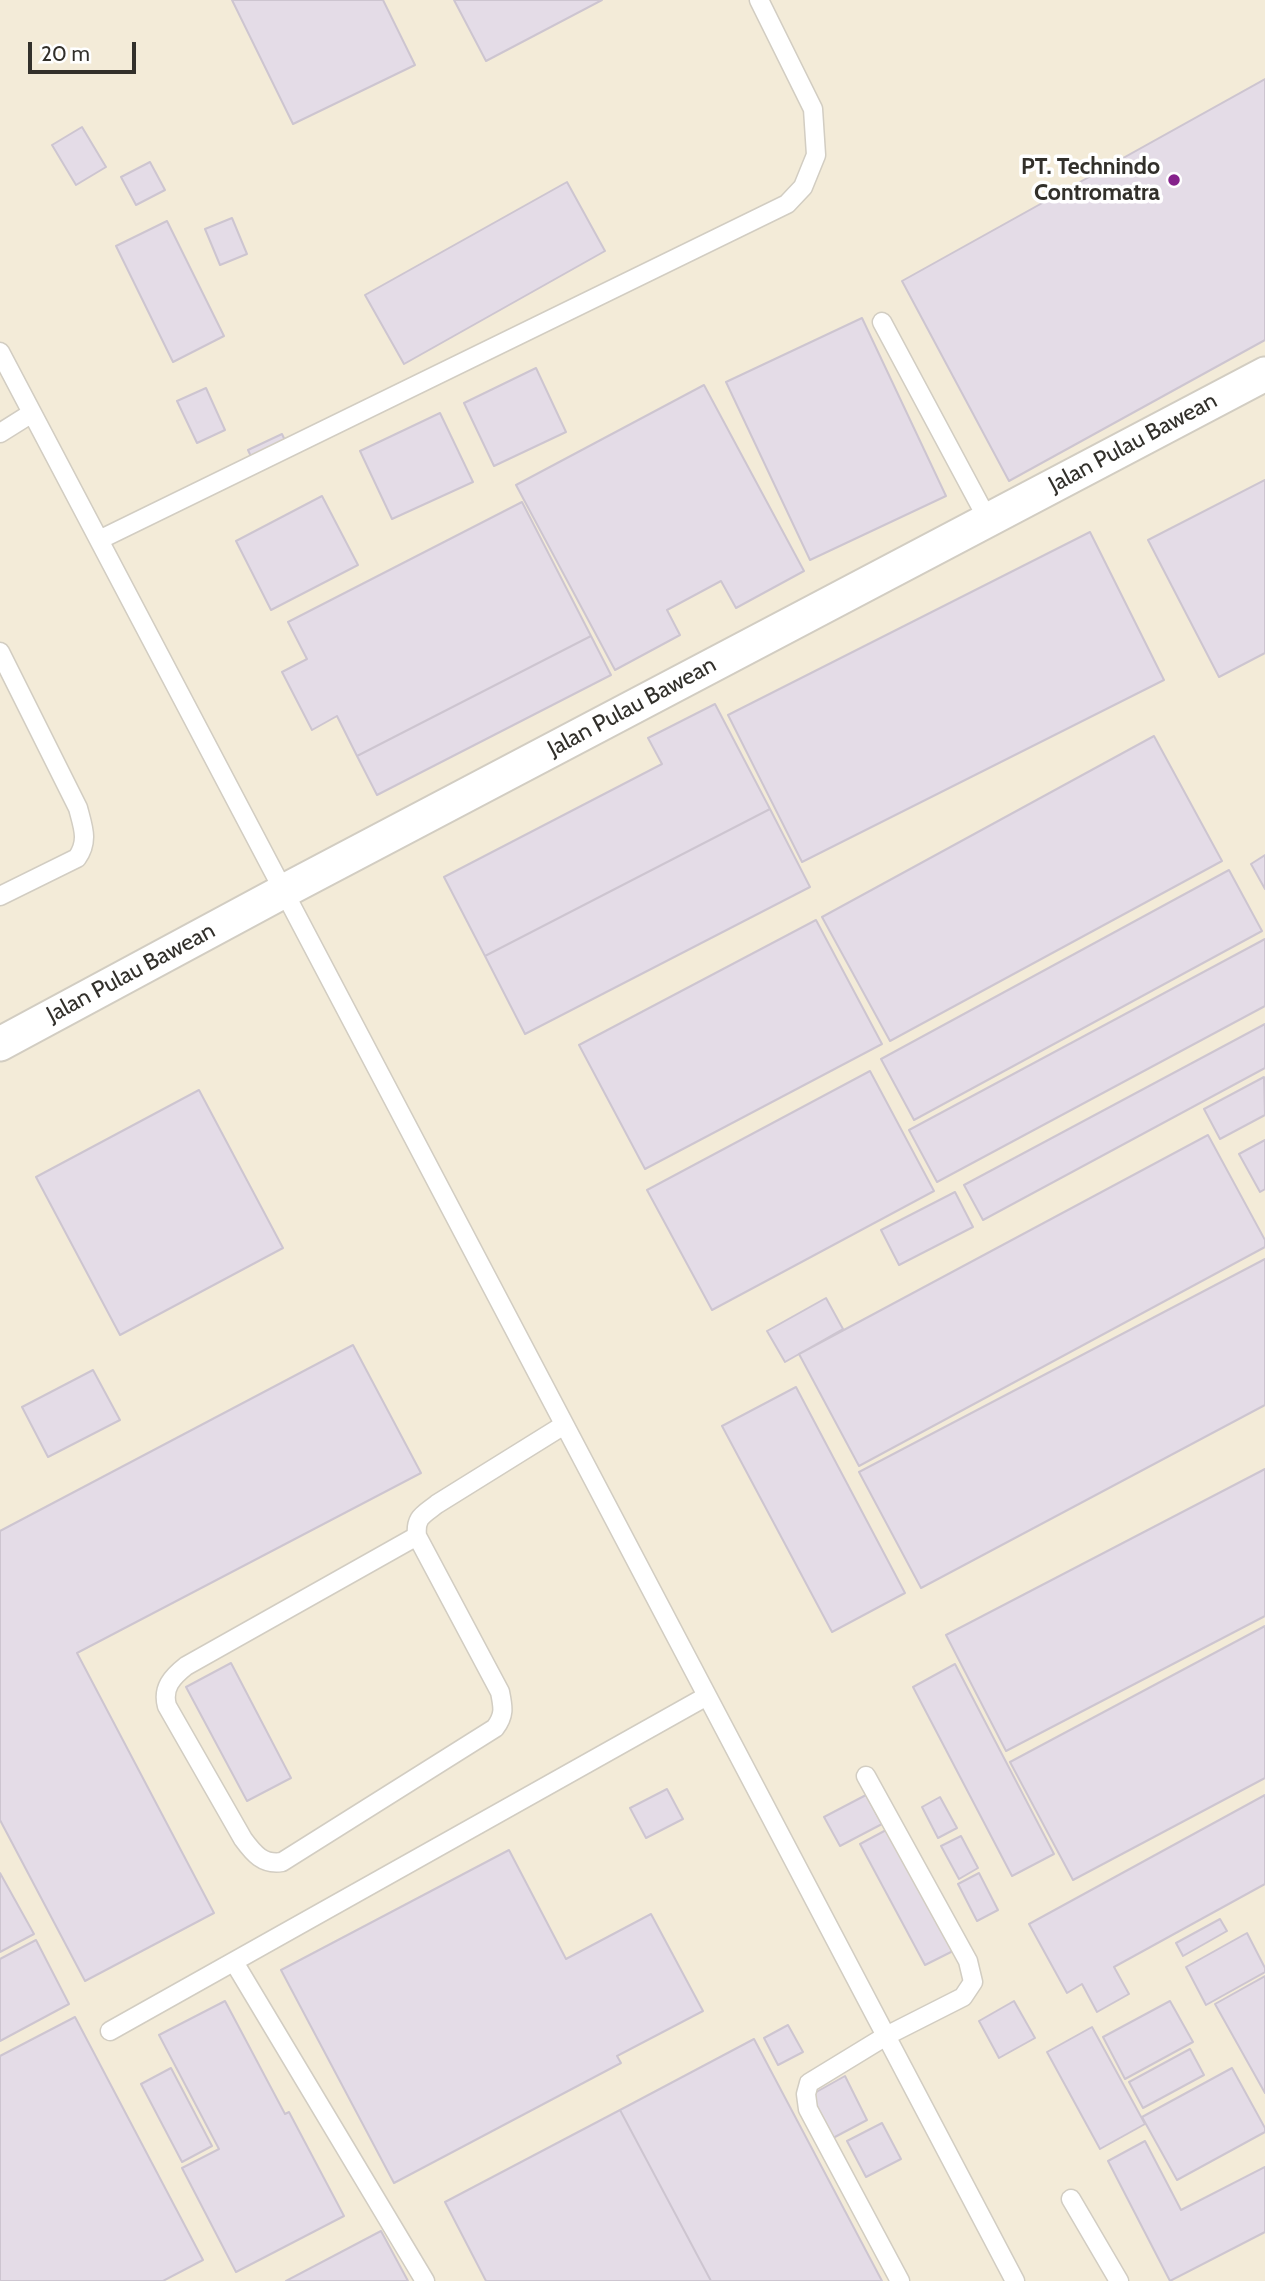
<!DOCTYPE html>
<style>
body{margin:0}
#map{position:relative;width:1265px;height:2281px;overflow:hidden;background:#fbf6ea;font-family:Cabin,sans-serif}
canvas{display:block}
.scale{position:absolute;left:28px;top:42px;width:108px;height:32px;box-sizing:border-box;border:4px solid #32302b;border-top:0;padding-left:9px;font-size:21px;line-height:24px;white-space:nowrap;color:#32302b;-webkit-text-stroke:5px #fff;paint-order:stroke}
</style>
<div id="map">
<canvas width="1265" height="2281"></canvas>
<div class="scale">20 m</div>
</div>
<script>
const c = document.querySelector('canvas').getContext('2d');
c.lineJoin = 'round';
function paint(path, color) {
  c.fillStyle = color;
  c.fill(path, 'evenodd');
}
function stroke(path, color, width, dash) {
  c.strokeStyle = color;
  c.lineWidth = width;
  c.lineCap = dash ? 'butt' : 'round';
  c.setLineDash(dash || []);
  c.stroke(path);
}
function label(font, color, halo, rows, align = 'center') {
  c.font = font + ' Cabin,sans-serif';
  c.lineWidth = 7;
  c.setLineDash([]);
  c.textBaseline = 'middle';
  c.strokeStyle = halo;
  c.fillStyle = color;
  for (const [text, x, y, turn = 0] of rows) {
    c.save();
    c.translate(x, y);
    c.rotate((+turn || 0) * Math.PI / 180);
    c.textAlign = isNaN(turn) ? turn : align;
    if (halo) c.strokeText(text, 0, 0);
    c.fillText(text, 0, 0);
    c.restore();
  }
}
const built = new Path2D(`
 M 0,0 L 1265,0 L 1265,2281 L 0,2281 Z`);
const building = new Path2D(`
 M 232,0 L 383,0 L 415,65 L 293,124 Z
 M 454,0 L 602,0 L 486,61 Z
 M 1265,79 L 1265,340 L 1009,481 L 902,281 Z
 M 82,127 L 106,167 L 76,185 L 52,145 Z
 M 150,162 L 165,190 L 136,205 L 121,177 Z
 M 567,182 L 605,251 L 404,364 L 365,295 Z
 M 232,218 L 247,254 L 220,265 L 205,229 Z
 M 167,221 L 224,336 L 173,362 L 116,246 Z
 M 862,318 L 946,496 L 810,560 L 726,382 Z
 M 536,368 L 566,432 L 494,466 L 464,403 Z
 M 704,385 L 804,571 L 736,608 L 721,581 L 667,610 L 680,635 L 615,670 L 516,485 Z
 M 206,388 L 225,430 L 197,443 L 177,401 Z
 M 440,413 L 473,482 L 392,519 L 360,451 Z
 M 282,434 L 287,445 L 253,461 L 248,450 Z
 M 1265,480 L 1265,653 L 1219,677 L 1148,540 Z
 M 322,496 L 358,565 L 271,610 L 236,541 Z
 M 522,502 L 591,636 L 357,756 L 337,716 L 312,730 L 282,672 L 307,659 L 288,622 Z
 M 1090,532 L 1164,680 L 802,862 L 728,715 Z
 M 591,636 L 611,675 L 377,795 L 357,756 Z
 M 715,704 L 770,809 L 485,956 L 444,877 L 662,764 L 648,738 Z
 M 1154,736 L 1222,861 L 890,1041 L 822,917 Z
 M 770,809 L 810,887 L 525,1034 L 485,956 Z
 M 1265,855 L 1265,889 L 1251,864 Z
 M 1229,870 L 1262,931 L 914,1120 L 881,1059 Z
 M 816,920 L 882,1044 L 645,1169 L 579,1045 Z
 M 1265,939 L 1265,1006 L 937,1182 L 909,1130 Z
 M 1265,1024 L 1265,1068 L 983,1220 L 964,1185 Z
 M 870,1071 L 934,1191 L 712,1310 L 647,1190 Z
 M 1264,1077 L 1265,1115 L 1220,1139 L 1204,1109 Z
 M 199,1090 L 283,1248 L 120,1335 L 36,1177 Z
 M 1208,1135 L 1265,1240 L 1265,1247 L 859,1466 L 799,1354 Z
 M 1265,1140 L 1265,1189 L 1260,1192 L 1239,1154 Z
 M 955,1192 L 973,1227 L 899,1265 L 881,1230 Z
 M 1265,1259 L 1265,1405 L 921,1588 L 859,1472 Z
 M 826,1298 L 843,1329 L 785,1362 L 767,1331 Z
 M 353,1345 L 421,1473 L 77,1653 L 214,1913 L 85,1981 L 0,1820 L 0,1531 Z
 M 93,1370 L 120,1420 L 48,1457 L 22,1407 Z
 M 796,1387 L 905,1593 L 832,1632 L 722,1426 Z
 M 1265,1469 L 1265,1616 L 1006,1751 L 946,1635 Z
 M 1265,1626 L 1265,1778 L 1073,1880 L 1010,1762 Z
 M 231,1663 L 291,1778 L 247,1801 L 186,1687 Z
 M 955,1664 L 1054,1854 L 1012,1876 L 913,1687 Z
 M 667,1789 L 683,1819 L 646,1838 L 630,1808 Z
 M 866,1795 L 882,1824 L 840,1846 L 824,1817 Z
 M 1265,1795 L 1265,1884 L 1114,1967 L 1129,1994 L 1097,2012 L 1082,1984 L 1067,1993 L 1029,1924 Z
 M 940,1797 L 957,1828 L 938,1838 L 922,1807 Z
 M 888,1829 L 953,1951 L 925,1965 L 860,1844 Z
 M 961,1836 L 978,1868 L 959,1879 L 941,1846 Z
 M 509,1850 L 566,1959 L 651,1914 L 703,2011 L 617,2056 L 621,2063 L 394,2183 L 281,1970 Z
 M 0,1873 L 34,1934 L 0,1952 Z
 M 979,1873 L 998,1910 L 977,1921 L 958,1884 Z
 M 1220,1919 L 1227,1931 L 1183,1956 L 1176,1943 Z
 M 1247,1933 L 1265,1968 L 1265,1972 L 1206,2005 L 1186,1967 Z
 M 36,1940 L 69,2004 L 0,2041 L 0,1959 Z
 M 1265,1976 L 1265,2093 L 1215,2004 Z
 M 225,2001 L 285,2114 L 289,2112 L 344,2216 L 236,2272 L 182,2168 L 219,2149 L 159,2035 Z
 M 1014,2001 L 1035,2038 L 999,2058 L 979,2021 Z
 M 1170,2001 L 1193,2042 L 1125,2079 L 1103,2037 Z
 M 75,2017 L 203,2260 L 163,2281 L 0,2281 L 0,2056 Z
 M 788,2025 L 803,2052 L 778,2065 L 764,2038 Z
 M 1092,2027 L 1145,2124 L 1100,2149 L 1047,2052 Z
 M 754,2039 L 882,2281 L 711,2281 L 620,2110 Z
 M 1190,2049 L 1204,2075 L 1143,2108 L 1129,2082 Z
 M 171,2068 L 212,2146 L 182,2162 L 141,2084 Z
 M 1232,2068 L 1265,2128 L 1265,2132 L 1177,2180 L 1142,2117 Z
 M 845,2076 L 867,2120 L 833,2138 L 811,2095 Z
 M 620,2110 L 711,2281 L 486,2281 L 445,2202 Z
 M 882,2123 L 901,2159 L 866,2177 L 847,2141 Z
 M 1145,2141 L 1181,2210 L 1265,2167 L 1265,2232 L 1170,2281 L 1108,2161 Z
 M 381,2231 L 408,2281 L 286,2281 Z`);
const service = new Path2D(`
 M 882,322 L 988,520
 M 0,352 L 1015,2281
 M 0,433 L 32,413
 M 99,540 L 787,204 L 803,187 L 816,155 L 813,109 L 759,0
 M 0,652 L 78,808 C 83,827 89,841 77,858 L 0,896
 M 417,1536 L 186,1666 C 172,1677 162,1688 167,1706 L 243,1839 C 254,1854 263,1865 282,1862 L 495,1728 C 505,1715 503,1707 500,1692 L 417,1536 C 415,1517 423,1515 437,1504 L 564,1425
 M 866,1776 L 968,1961 L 973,1982 L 963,1997 L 886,2036 L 809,2083 L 806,2094 L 808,2109 L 900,2281
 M 234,1962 L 425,2281
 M 110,2031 L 707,1696
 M 1071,2199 L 1119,2281`);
const minor = new Path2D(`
 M 0,1044 L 284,891 L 1265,374`);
const markers = [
 [1174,180,7,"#85218b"]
];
const poiNames = [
 ["PT. Technindo",1160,167],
 ["Contromatra",1160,193]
];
const streetNames = [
 ["Jalan Pulau Bawean",1133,443,-28],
 ["Jalan Pulau Bawean",632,707,-28],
 ["Jalan Pulau Bawean",131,973,-28]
];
paint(built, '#f3ebd8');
paint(building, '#e4dce7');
stroke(building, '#cdc5d0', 2);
stroke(service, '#d2cdc2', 21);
stroke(minor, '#d2cdc2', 37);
stroke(service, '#fff', 18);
stroke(minor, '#fff', 33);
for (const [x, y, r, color] of markers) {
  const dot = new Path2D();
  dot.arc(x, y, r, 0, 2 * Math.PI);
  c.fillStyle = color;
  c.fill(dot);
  stroke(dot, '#fff', 2.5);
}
label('bold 23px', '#32302b', '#fff', poiNames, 'right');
label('23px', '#32302b', '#fff', streetNames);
</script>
